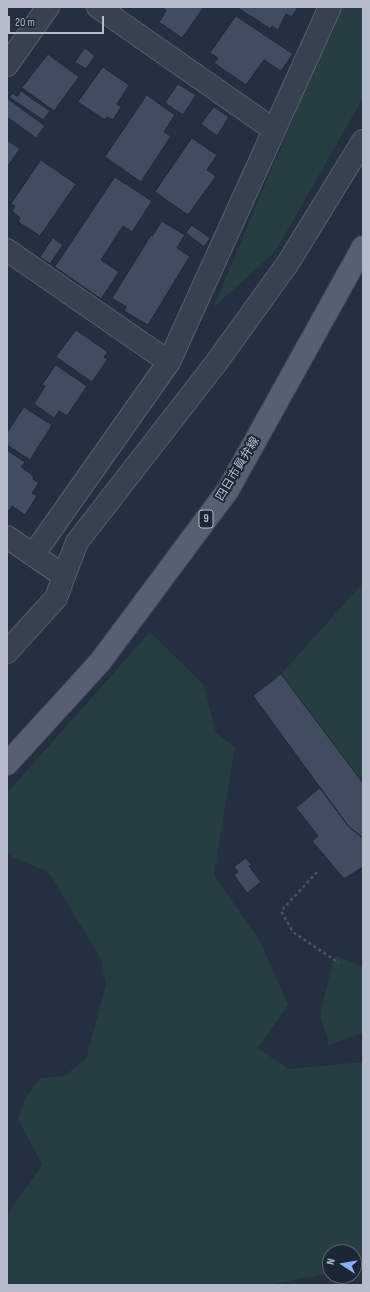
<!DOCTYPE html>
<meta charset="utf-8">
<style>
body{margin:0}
#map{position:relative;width:370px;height:1292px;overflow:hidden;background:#242f40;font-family:"Sofia Sans Condensed",sans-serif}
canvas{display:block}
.frame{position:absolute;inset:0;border:8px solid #b4bccb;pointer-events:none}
.north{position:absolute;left:322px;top:1244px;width:40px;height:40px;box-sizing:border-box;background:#1d2635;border:1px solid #596271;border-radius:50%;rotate:282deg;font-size:11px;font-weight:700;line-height:16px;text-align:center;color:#b4bccb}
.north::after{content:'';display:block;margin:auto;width:14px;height:18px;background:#88b0fc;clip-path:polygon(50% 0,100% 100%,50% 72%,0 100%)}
.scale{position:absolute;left:8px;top:16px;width:96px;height:18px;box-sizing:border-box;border:2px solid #b4bccb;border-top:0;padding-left:5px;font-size:12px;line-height:14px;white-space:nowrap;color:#b4bccb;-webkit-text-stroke:3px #1d2635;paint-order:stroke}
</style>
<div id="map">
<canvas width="370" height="1292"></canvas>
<div class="frame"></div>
<div class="north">N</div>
<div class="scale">20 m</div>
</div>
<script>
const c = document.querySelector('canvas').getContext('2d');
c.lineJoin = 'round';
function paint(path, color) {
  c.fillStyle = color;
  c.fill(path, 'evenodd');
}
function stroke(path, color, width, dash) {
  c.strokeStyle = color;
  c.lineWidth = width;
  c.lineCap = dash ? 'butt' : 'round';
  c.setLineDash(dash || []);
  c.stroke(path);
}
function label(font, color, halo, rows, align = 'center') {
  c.font = font + ' "Sofia Sans Condensed","Noto Sans JP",sans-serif';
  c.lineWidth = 4;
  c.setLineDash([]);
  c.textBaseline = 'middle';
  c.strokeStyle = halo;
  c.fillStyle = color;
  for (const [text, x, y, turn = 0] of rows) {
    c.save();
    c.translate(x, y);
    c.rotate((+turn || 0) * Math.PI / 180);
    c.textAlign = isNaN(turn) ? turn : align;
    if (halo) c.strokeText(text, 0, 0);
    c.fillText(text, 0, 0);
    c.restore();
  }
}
const green = new Path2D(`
 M 340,7 L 363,7 L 363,98 L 275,252 L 213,308 Z
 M 363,583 L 363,783 L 281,674 Z
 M 150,632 L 204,685 L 216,733 L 235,747 L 214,875 L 260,941 L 288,1005 L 258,1048 L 288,1069 L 363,1062 L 363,1266 L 354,1268 L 354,1252 L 330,1252 L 330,1273 L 269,1285 L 7,1285 L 7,1215 L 42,1165 L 18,1119 L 26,1097 L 40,1078 L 64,1076 L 86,1059 L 106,984 L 101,959 L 49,873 L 7,854 L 7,793 Z
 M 337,956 L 363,967 L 363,1033 L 329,1045 L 320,1014 L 332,964 Z`);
const building = new Path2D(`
 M 162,7 L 204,7 L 182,38 L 159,22 L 166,11 Z
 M 237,7 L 298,7 L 292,17 L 286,14 L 278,30 L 272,26 L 271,29 Z
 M 236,16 L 293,54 L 281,71 L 264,60 L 246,85 L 214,63 L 218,58 L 210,53 Z
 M 85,48 L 95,56 L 86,69 L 75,62 Z
 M 48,54 L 79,77 L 54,111 L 22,88 Z
 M 103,67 L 129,85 L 117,104 L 121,107 L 113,120 L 107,117 L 105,120 L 78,102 Z
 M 178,84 L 196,95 L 183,115 L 165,103 Z
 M 21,91 L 50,111 L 43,120 L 9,97 L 12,93 L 17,96 Z
 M 147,95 L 175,115 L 164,132 L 171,136 L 141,182 L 105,157 Z
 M 7,98 L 45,126 L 36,138 L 7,117 Z
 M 214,107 L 229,117 L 217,136 L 201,124 Z
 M 192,138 L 217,155 L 207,170 L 216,176 L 188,215 L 155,192 Z
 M 7,140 L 20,149 L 7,167 Z
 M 41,160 L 76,184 L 40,236 L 18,222 L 20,218 L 12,211 L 15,206 L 11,204 Z
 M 115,177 L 152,201 L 132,232 L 123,226 L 101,260 L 119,272 L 101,299 L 55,267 Z
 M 162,221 L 185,235 L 177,248 L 190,256 L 148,325 L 124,311 L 126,307 L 112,298 L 151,235 L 152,236 Z
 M 192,225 L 210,238 L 204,247 L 186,233 Z
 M 53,238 L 63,245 L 50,264 L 40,257 Z
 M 76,330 L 108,352 L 104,357 L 108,359 L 92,382 L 56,357 Z
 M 56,365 L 87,386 L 67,416 L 59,411 L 54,418 L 34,404 L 45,386 L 42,385 Z
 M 24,407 L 52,425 L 30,460 L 7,445 L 7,433 Z
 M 7,450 L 25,462 L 21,467 L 34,476 L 33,479 L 39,483 L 32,493 L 37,496 L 25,515 L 12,506 L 9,511 L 7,509 Z
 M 281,674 L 363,783 L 363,838 L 349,827 L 253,696 Z
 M 320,788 L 349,827 L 363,838 L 363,867 L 344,879 L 312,841 L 318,836 L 296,808 Z
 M 246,858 L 252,865 L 249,866 L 261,882 L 247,893 L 234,875 L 238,872 L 234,867 Z`);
const path = new Path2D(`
 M 317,872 L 281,911 L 293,932 L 339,963`);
const minor = new Path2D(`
 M 98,7 L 274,130
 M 7,65 L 48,7
 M 7,250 L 169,362
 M 7,537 L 64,576 L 77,542 L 216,363 L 288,263 L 363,141
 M 33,555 L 169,362 L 330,7
 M 7,652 L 56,598 L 64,576`);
const primary = new Path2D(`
 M 7,764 L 100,662 L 228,490 L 363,247`);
const shields = [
 [206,519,14]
];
const shieldNames = [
 ["9",206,519]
];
const streetNames = [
 ["四日市員弁線",238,469,-59]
];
paint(green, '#263d41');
paint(building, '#404c60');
stroke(building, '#1f2837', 1);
stroke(minor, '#565f6e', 24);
stroke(primary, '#414a59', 24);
stroke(path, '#445a5e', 2.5, [3, 3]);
stroke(minor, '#384150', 22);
stroke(primary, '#566070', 22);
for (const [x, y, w] of shields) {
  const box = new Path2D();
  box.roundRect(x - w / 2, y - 9, w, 18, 3);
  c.fillStyle = '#1d2635';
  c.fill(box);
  stroke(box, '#b4bccb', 1);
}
label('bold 11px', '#b4bccb', null, shieldNames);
label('12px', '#b4bccb', '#1d2635', streetNames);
</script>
